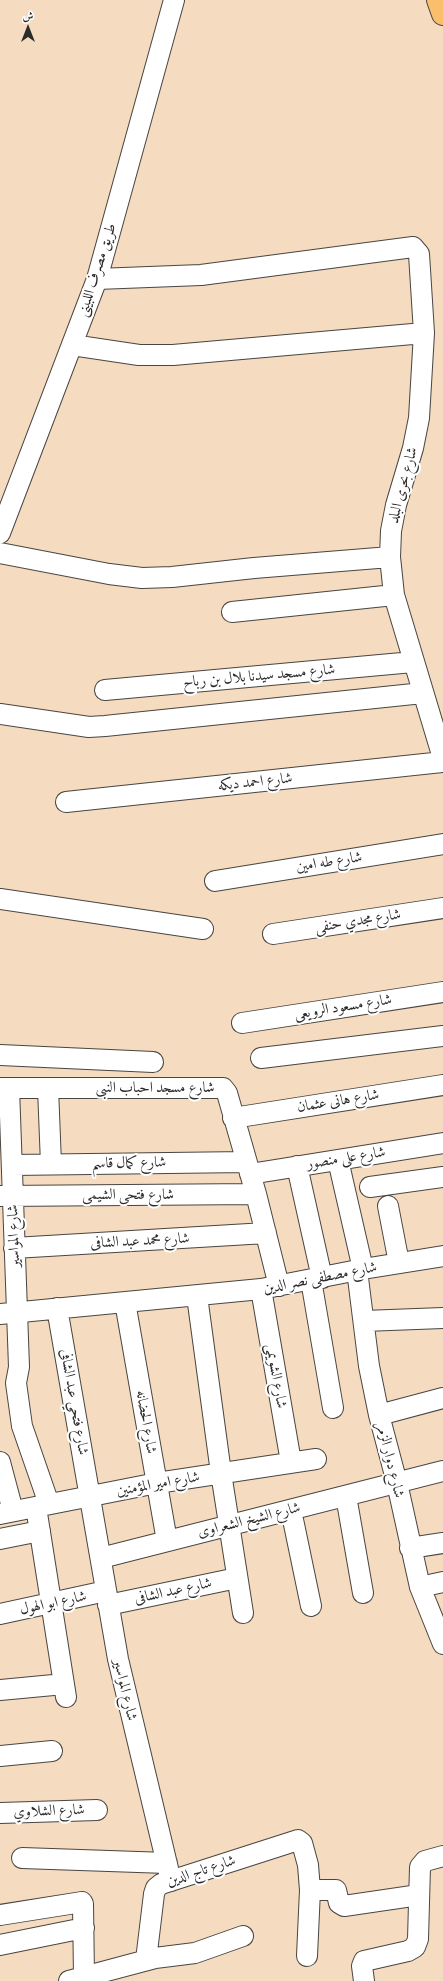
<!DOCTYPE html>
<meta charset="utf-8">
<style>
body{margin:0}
#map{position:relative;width:443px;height:1981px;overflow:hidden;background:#f5dbbf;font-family:"EB Garamond",Amiri,serif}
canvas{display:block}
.north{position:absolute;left:8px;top:8px;width:40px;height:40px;-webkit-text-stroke:3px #fff;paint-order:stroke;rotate:0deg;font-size:11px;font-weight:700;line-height:16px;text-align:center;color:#2b2b2b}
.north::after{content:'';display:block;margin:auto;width:14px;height:18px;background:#2b2b2b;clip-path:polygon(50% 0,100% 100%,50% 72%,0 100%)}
</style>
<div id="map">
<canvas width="443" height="1981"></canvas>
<div class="north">ش</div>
</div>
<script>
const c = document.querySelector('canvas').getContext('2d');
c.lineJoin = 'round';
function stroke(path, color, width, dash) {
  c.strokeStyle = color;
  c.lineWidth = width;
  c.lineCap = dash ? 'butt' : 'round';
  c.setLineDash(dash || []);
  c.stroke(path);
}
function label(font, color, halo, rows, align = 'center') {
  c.font = font + ' "EB Garamond",Amiri,serif';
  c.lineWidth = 4;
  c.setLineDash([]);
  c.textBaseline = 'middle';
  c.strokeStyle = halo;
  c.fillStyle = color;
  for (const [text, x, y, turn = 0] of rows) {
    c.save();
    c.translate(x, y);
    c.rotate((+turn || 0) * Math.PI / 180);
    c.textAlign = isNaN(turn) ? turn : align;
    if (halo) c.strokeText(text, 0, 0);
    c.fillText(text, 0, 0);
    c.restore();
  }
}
const minor = new Path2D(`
 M 97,279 L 201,275 L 413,247 L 419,254 L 424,333 L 419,418 L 413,448 L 396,505 L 391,531 L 390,557 L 394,595 L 443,758
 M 72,345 L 139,355 L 173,355 L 424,333
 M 0,533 L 97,279 L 174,0
 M 0,553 L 109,574 L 142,578 L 172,577 L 254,568 L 390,557
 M 232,612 L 394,595
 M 105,690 L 413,662
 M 0,714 L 89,727 L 105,726 L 423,693
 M 66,802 L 443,762
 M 215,881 L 443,844
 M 0,899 L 203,929
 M 273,934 L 443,908
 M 242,1023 L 443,992
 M 0,1055 L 153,1062
 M 261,1058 L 443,1036
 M 0,1088 L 223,1088 L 227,1093 L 256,1194 L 279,1286
 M 9,1088 L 19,1367 L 16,1383 L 22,1426 L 49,1504
 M 48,1088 L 51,1164
 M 233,1118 L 443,1085
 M 338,1160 L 363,1269
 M 12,1165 L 246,1162
 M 297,1166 L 322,1278
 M 250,1174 L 443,1143
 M 370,1187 L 443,1177
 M 0,1196 L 256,1194
 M 388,1206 L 399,1263
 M 14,1248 L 266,1233
 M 357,1270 L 369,1366 L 379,1415 L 397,1483 L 420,1587 L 443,1644
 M 311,1280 L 333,1408
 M 261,1289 L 291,1462
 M 197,1296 L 221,1473 L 243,1613
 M 125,1302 L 167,1541
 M 57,1308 L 118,1659 L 171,1881
 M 0,1314 L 261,1289 L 363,1269 L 443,1256
 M 364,1321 L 443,1318
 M 379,1415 L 443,1398
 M 0,1462 L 13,1511
 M 346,1496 L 363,1593
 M 36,1507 L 66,1697
 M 291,1510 L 311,1606
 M 0,1514 L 157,1483 L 316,1459
 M 0,1539 L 40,1531
 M 410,1548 L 443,1543
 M 101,1558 L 443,1471
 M 420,1587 L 443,1582
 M 108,1605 L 237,1578
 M 0,1614 L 106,1591
 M 0,1690 L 64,1684
 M 0,1756 L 52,1751
 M 0,1813 L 97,1810
 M 22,1858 L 167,1863
 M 310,1890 L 336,1890 L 339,1903 L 344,1906 L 419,1895
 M 0,1915 L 82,1902 L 83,1904 L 84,1977
 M 0,1945 L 84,1928
 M 146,1960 L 154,1894 L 156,1888 L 161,1884 L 298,1840 L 302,1843 L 308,1865 L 310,1890 L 307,1956
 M 69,1981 L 155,1958 L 195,1953 L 243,1936
 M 364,1981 L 362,1966 L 364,1961 L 408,1951 L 415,1947 L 418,1939 L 420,1867 L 425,1861 L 443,1856`);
const major = new Path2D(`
 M 438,0 L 443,14`);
const streetNames = [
 ["طريق مصرف اللبينى",97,270,-72],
 ["شارع بحرى البلد",403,485,-75],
 ["شارع مسجد سيدنا بلال بن رباح",259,676,-5],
 ["شارع احمد ديكه",255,782,-6],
 ["شارع طه امين",329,862,-9],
 ["شارع مجدي حنفى",358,921,-9],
 ["شارع مسعود الرويعى",343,1007,-9],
 ["شارع مسجد احباب النبى",155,1088],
 ["شارع هانى عثمان",338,1101,-9],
 ["شارع على منصور",346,1158,-9],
 ["شارع كمال قاسم",129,1163,-1],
 ["شارع فتحى الشيمى",128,1195],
 ["شارع المواسير",14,1236,-92],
 ["شارع محمد عبد الشافى",140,1241,-3],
 ["شارع مصطفى نصر الدين",320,1278,-11],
 ["شارع الشويمى",276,1376,80],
 ["شارع فتحي عبد الشافى",74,1402,80],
 ["شارع الحضانه",146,1422,80],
 ["شارع دوار الزمر",390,1460,76],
 ["شارع امير المؤمنين",158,1484,-10],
 ["شارع الشيخ الشعراوى",249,1520,-14],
 ["شارع عبد الشافى",173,1591,-12],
 ["شارع ابو الهول",53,1603,-12],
 ["شارع المواسير",125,1690,77],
 ["شارع الشلاوي",49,1811,-2],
 ["شارع تاج الدين",201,1871,-18]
];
stroke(minor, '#494541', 22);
stroke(major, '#494541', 24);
stroke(minor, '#fff', 20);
stroke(major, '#f9bf6d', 22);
label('15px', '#2b2b2b', '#fff', streetNames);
</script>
